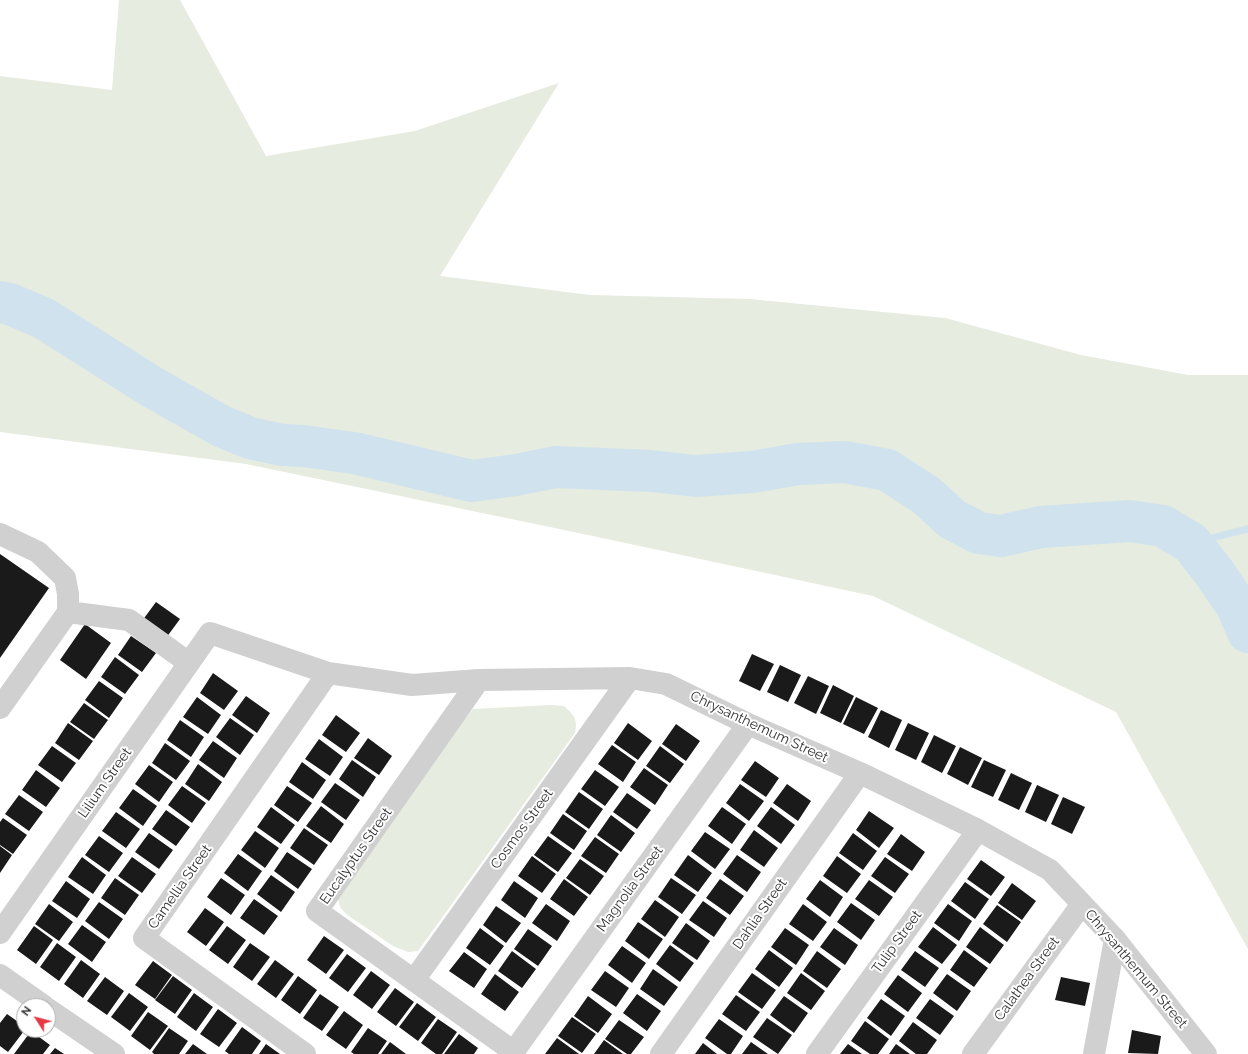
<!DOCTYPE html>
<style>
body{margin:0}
#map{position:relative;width:1248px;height:1054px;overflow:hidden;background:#fff;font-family:Raleway,sans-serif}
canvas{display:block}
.north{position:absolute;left:16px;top:998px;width:40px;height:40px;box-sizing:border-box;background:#fff;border:1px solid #adadad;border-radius:50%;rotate:306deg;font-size:11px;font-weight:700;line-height:16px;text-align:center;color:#333}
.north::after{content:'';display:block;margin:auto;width:14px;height:18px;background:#e63946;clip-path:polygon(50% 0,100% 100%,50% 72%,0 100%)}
</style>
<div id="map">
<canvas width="1248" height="1054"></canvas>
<div class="north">N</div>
</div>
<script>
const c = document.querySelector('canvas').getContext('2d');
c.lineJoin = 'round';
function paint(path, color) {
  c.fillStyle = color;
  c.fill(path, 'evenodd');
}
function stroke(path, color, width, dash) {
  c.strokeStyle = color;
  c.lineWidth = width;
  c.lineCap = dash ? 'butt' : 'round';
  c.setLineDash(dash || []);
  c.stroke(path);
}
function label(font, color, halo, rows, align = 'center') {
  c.font = font + ' Raleway,sans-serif';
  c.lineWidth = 4;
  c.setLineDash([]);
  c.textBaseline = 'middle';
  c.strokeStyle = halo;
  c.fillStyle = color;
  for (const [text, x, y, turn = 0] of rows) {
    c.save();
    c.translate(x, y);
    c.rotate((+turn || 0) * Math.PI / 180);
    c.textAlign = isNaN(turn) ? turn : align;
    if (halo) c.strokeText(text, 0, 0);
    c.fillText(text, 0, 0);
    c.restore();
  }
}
const green = new Path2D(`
 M 119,0 L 180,0 L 266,156 L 415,131 L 559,83 L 440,276 L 590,295 L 750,299 L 945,318 L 1081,355 L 1188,375 L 1248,375 L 1248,949 L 1116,712 L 873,596 L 593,536 L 246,464 L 0,432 L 0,76 L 112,90 Z
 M 551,705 L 564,706 C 574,715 578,719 575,733 L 418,951 L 408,952 L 393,946 L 346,914 L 340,907 L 338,899 L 465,718 L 473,709 Z`);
const stream = new Path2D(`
 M 1191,543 L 1248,529`);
const river = new Path2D(`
 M 0,302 L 10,304 L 45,319 L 152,387 L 221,426 L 250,438 L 282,445 L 303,446 L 354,453 L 472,481 L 516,475 L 556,467 L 651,471 L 696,476 L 752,472 L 798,464 L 845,462 L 887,470 L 926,495 L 952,519 L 979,533 L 1001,536 L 1041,527 L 1130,521 L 1163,526 L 1191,543 L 1213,571 L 1237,606 L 1248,632`);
const building = new Path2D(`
 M 0,554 L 49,588 L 0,658 Z
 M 156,602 L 180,619 L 166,638 L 142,621 Z
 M 85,624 L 111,643 L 86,679 L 60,660 Z
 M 131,636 L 156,653 L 142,672 L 118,655 Z
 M 752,654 L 774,664 L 760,691 L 739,681 Z
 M 115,657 L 139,675 L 125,694 L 101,677 Z
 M 780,665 L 801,675 L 788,702 L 767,692 Z
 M 213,673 L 238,691 L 224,710 L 200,693 Z
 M 808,676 L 829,686 L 816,714 L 794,703 Z
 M 99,681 L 123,698 L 109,718 L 85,700 Z
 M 833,685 L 854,696 L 841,723 L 820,713 Z
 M 246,696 L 270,713 L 257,733 L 232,715 Z
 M 197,697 L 221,715 L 208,734 L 183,717 Z
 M 856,697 L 878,708 L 864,734 L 843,724 Z
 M 84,703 L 108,720 L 94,739 L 70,722 Z
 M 881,710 L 902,720 L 889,748 L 868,737 Z
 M 336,715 L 360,733 L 346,752 L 322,735 Z
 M 230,718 L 254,735 L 240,755 L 216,737 Z
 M 180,720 L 204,737 L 191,757 L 167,740 Z
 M 68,723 L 93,741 L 79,760 L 55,743 Z
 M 628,723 L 652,741 L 638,760 L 614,743 Z
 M 908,723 L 929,733 L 916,760 L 895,750 Z
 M 676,724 L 700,741 L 686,761 L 662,744 Z
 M 934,735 L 956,746 L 942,773 L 921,762 Z
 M 368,738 L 392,756 L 379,775 L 354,758 Z
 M 319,739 L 343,757 L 330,776 L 305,759 Z
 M 213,741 L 237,758 L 224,778 L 199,760 Z
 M 165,743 L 190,761 L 176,780 L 152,763 Z
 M 612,745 L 636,762 L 623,782 L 598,764 Z
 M 52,746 L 76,763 L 62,782 L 38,765 Z
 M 660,746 L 684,764 L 670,783 L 646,766 Z
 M 960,747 L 982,758 L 968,785 L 947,774 Z
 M 352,760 L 376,777 L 363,797 L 339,779 Z
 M 984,760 L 1006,770 L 993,797 L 971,787 Z
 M 755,761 L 779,778 L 766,797 L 741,780 Z
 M 302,762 L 326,780 L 313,799 L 289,782 Z
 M 198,764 L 222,782 L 209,801 L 185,784 Z
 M 149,765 L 173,782 L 159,802 L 135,784 Z
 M 644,768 L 668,785 L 655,805 L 630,787 Z
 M 36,770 L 60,788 L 46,807 L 22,790 Z
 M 595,770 L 619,787 L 605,806 L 581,789 Z
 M 1011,773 L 1032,783 L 1019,810 L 998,800 Z
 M 335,783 L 360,800 L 346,820 L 321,802 Z
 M 740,784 L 764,801 L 749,821 L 726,803 Z
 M 787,784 L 811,801 L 798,821 L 773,803 Z
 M 1037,785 L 1059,795 L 1046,822 L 1025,812 Z
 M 182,786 L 206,803 L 192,823 L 168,805 Z
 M 287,786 L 312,803 L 298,822 L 274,805 Z
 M 133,789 L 157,806 L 143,826 L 119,808 Z
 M 579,792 L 603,809 L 589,829 L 565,812 Z
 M 627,793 L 651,810 L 637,829 L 613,812 Z
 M 19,795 L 43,812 L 29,831 L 5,814 Z
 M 1063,797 L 1085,807 L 1072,834 L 1051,824 Z
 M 321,806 L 344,824 L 331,843 L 306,826 Z
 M 271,807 L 295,825 L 281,844 L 257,827 Z
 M 722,807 L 746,824 L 732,844 L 708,826 Z
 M 771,807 L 795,825 L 781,844 L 757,826 Z
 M 166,810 L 190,827 L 176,846 L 152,829 Z
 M 869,811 L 894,828 L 879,848 L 856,830 Z
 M 116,812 L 140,829 L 126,848 L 102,831 Z
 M 563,814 L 587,831 L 574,850 L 550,833 Z
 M 611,815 L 635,833 L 621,852 L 597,835 Z
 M 3,818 L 27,835 L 13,854 L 0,845 L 0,822 Z
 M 304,828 L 328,845 L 314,865 L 290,848 Z
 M 754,830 L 778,848 L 764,867 L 740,850 Z
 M 255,831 L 279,848 L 265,868 L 241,850 Z
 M 705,832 L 730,849 L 715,869 L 691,851 Z
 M 149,833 L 173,850 L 159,869 L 135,852 Z
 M 853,833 L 877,851 L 863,870 L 839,853 Z
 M 901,834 L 925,852 L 912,871 L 887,854 Z
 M 99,836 L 123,853 L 109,872 L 85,855 Z
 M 548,836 L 572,853 L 558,872 L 534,855 Z
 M 595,837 L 619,854 L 606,873 L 581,856 Z
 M 0,846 L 12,855 L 0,873 Z
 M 287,852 L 312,869 L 298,889 L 274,871 Z
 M 238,854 L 262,871 L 248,891 L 224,873 Z
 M 688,855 L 712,873 L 698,892 L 674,875 Z
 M 737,855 L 761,872 L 747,892 L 723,874 Z
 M 532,856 L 556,874 L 542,893 L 518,876 Z
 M 837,856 L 861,874 L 847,893 L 823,876 Z
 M 82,857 L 106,875 L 93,894 L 68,877 Z
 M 132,857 L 156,874 L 142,893 L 118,876 Z
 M 885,857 L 909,874 L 895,893 L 871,876 Z
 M 580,859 L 604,876 L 590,895 L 566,878 Z
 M 981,860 L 1005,877 L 991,896 L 967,879 Z
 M 271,875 L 295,892 L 281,912 L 257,894 Z
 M 115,878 L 139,895 L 125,915 L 101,898 Z
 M 221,878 L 245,895 L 231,915 L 207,897 Z
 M 671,878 L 696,895 L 682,914 L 658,897 Z
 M 564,879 L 588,897 L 574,916 L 550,899 Z
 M 720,879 L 744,896 L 730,915 L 706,898 Z
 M 820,880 L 843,897 L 830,917 L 806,899 Z
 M 869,880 L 893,897 L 879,916 L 855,899 Z
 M 66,881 L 90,899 L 77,918 L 52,901 Z
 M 514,881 L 538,898 L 525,918 L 501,900 Z
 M 965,882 L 989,899 L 975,919 L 951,901 Z
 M 1012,883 L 1036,901 L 1022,920 L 998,903 Z
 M 254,899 L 278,916 L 264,935 L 240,918 Z
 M 655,900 L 679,917 L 665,937 L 641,919 Z
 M 703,901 L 727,918 L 714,937 L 689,920 Z
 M 99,902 L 123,919 L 109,939 L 85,921 Z
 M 851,903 L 875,920 L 861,940 L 837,922 Z
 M 49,904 L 73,922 L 59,941 L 35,924 Z
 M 546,904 L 570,921 L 557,941 L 532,923 Z
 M 803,904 L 827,922 L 813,941 L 789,924 Z
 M 948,904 L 972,921 L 959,941 L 934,923 Z
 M 997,905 L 1021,922 L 1007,942 L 983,924 Z
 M 496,906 L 521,923 L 506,943 L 483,925 Z
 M 205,908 L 224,922 L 206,946 L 187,932 Z
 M 638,922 L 663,939 L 649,959 L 625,941 Z
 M 686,923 L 710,941 L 697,960 L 672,943 Z
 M 82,925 L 106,942 L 92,962 L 68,944 Z
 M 34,926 L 53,940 L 36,964 L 17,950 Z
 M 227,926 L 246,940 L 228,964 L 209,950 Z
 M 933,927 L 957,945 L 942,964 L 918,947 Z
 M 980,927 L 1004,945 L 990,964 L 966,947 Z
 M 480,928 L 504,946 L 490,965 L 466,948 Z
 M 785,928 L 809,945 L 796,965 L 771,947 Z
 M 834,928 L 858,945 L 845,965 L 820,947 Z
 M 528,929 L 552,946 L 538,966 L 514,949 Z
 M 324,936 L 344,950 L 326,974 L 307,960 Z
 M 57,943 L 76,957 L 59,981 L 40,967 Z
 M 250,943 L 270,957 L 252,981 L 233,967 Z
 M 670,945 L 694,963 L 680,982 L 656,964 Z
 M 622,946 L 646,963 L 632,983 L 608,965 Z
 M 769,950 L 793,968 L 779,987 L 755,969 Z
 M 964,950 L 988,968 L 974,987 L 950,970 Z
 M 512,951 L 536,969 L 522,988 L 498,971 Z
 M 817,951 L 841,969 L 827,988 L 803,971 Z
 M 915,951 L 939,968 L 925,987 L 901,970 Z
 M 464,952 L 487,969 L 474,988 L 449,971 Z
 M 347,954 L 366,968 L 348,992 L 329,978 Z
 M 81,960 L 100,974 L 83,998 L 64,984 Z
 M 275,960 L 294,974 L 276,998 L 257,984 Z
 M 153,961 L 172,975 L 155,999 L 135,985 Z
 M 653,969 L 678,987 L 664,1006 L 640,989 Z
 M 371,971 L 390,985 L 372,1009 L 353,995 Z
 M 605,971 L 629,988 L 616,1007 L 591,990 Z
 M 752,973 L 776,990 L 762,1009 L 738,992 Z
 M 801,973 L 825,991 L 811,1010 L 787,993 Z
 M 495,974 L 519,992 L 505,1011 L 481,994 Z
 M 947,974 L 971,991 L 957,1011 L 933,993 Z
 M 898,975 L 922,993 L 908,1012 L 884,994 Z
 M 173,976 L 192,990 L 175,1014 L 155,1000 Z
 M 298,976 L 317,990 L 300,1014 L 281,1000 Z
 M 105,977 L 124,991 L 107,1015 L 87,1001 Z
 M 1061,977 L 1090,983 L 1085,1006 L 1055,1000 Z
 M 395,988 L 414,1002 L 396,1026 L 377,1012 Z
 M 129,993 L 148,1007 L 130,1031 L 111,1017 Z
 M 194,993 L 213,1007 L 196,1031 L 177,1017 Z
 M 320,994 L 339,1007 L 322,1031 L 303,1018 Z
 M 637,994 L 661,1011 L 647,1031 L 623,1013 Z
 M 736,995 L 760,1012 L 746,1031 L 722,1014 Z
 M 588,996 L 612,1014 L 598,1033 L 574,1016 Z
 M 784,996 L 808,1013 L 794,1033 L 770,1015 Z
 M 881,999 L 905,1016 L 891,1036 L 867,1018 Z
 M 930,999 L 954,1016 L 940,1035 L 916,1018 Z
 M 417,1003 L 436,1017 L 418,1041 L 399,1027 Z
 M 218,1009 L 237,1023 L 219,1047 L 200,1034 Z
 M 344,1011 L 363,1025 L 346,1049 L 326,1035 Z
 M 148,1012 L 168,1026 L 150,1050 L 131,1036 Z
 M 7,1014 L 24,1026 L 24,1031 L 8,1052 L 0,1046 L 0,1023 Z
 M 572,1017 L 596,1034 L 582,1053 L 558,1036 Z
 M 767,1018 L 792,1035 L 778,1054 L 753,1037 Z
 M 438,1019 L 457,1032 L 442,1054 L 436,1054 L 421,1043 Z
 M 719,1019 L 743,1036 L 731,1054 L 727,1054 L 705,1038 Z
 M 619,1020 L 644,1037 L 631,1054 L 627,1054 L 605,1039 Z
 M 865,1021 L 889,1039 L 878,1054 L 870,1054 L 851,1041 Z
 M 913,1022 L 937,1040 L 927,1054 L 916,1054 L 899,1041 Z
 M 242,1027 L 261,1041 L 252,1054 L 229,1054 L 225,1051 Z
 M 169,1028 L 188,1041 L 179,1054 L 154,1054 L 152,1052 Z
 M 368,1028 L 387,1041 L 378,1054 L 354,1054 L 351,1052 Z
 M 1132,1030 L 1161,1036 L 1158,1054 L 1128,1053 Z
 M 31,1031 L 50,1045 L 43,1054 L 14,1054 Z
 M 459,1034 L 478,1048 L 474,1054 L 444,1054 Z
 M 557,1038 L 579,1054 L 545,1054 Z
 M 604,1040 L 623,1054 L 594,1054 Z
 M 390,1042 L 406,1054 L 381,1054 Z
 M 751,1042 L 768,1054 L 742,1054 Z
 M 703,1043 L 717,1054 L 695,1054 Z
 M 193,1044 L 207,1054 L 185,1054 Z
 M 266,1044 L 280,1054 L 259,1054 Z
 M 848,1044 L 862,1054 L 840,1054 Z
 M 896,1044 L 910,1054 L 889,1054 Z
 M 55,1048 L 64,1054 L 50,1054 Z`);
const minor = new Path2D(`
 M 0,534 L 38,552 L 65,578 L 68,594 L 68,612
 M 68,612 L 129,620 L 189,663
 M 479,680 L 317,911 L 514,1052
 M 0,708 L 68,612
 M 0,933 L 210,633 L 328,673 L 412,685 L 479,680 L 630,678 L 666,684 L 748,724 L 860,773 L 978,830 L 1050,870 L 1115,939 L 1206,1054
 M 0,975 L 44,1006
 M 414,980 L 630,678
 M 48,1009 L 114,1054
 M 305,1054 L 144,938 L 328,673
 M 512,1054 L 748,724
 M 661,1054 L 860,773
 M 817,1054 L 978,830
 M 973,1054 L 1082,904
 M 1094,1054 L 1115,939`);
const streetNames = [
 ["Chrysanthemum Street",759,727,25],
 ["Lilium Street",105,783,-55],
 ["Cosmos Street",522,829,-54],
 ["Eucalyptus Street",356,856,-55],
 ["Camellia Street",180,887,-55],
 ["Magnolia Street",630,889,-54],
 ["Dahlia Street",760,914,-55],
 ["Tulip Street",897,942,-54],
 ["Chrysanthemum Street",1136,969,50],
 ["Calathea Street",1027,979,-54]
];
paint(green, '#e6ecdf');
stroke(stream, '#cfe2ee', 7);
stroke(river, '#cfe2ee', 42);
paint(building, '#1a1a1a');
stroke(minor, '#d0d0d0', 22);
label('14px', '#333', '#fff', streetNames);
</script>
